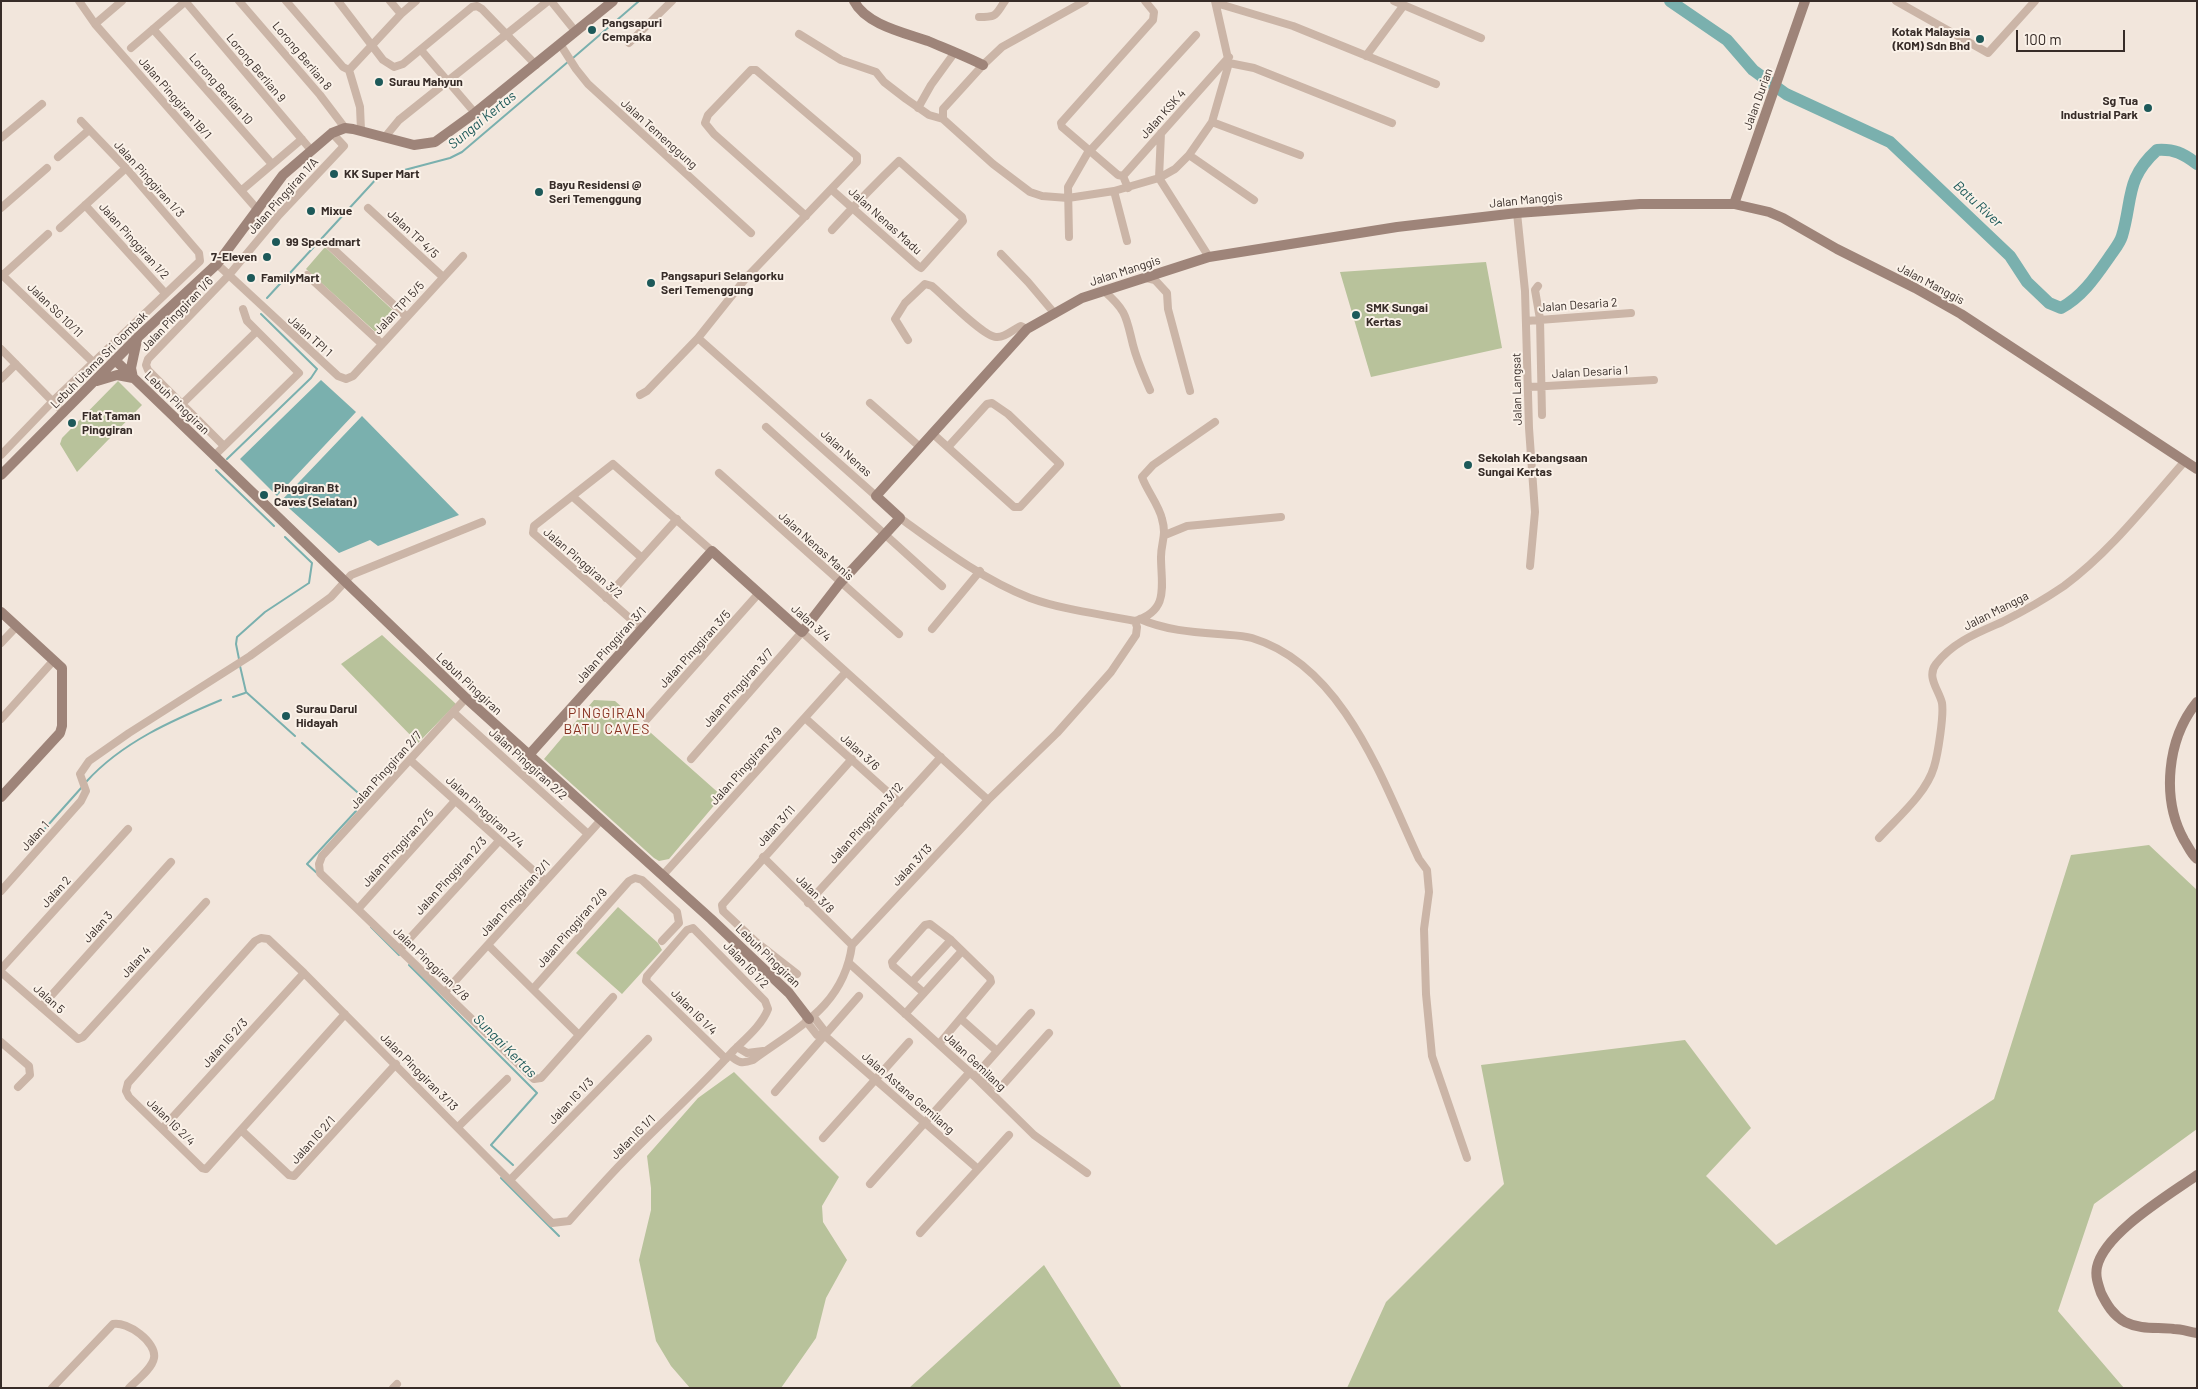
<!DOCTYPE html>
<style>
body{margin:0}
#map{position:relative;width:2198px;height:1389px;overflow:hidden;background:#f2e6dc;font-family:Barlow,sans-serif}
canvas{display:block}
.frame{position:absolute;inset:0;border:2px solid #372c28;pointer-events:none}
.scale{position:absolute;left:2016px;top:30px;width:109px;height:22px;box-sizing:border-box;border:2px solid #372c28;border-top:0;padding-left:6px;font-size:15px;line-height:18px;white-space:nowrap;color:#372c28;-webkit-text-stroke:4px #faf1e8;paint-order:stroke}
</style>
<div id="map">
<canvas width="2198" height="1389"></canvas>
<div class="frame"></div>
<div class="scale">100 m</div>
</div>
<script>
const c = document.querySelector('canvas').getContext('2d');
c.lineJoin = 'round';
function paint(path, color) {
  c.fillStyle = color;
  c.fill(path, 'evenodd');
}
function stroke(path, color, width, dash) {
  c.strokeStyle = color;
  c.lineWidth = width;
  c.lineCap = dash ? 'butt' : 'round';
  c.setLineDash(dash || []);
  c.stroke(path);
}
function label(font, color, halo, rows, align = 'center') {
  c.font = font + ' Barlow,sans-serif';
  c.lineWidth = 4;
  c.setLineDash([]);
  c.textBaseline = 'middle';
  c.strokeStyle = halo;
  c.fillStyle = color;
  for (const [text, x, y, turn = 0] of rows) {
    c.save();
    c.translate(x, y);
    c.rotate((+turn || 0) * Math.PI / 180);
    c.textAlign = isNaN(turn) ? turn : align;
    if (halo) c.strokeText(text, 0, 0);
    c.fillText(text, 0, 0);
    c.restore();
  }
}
const green = new Path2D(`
 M 325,247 L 398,315 L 380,336 L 306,269 Z
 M 1486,262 L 1502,348 L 1371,377 L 1340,272 Z
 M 118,381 L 142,405 L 77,472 L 60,444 L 62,438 Z
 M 382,635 L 456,704 L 418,743 L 341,664 Z
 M 594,700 L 615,701 L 722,796 L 669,859 L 659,861 L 654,858 L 544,759 Z
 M 2149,845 L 2197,890 L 2197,1129 L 2094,1204 L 2058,1311 L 2124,1388 L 1347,1388 L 1386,1302 L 1504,1184 L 1481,1065 L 1685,1040 L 1751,1128 L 1706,1176 L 1776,1245 L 1994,1099 L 2071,855 Z
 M 618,907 L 658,943 L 662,950 L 622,994 L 576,953 Z
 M 734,1072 L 839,1177 L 822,1206 L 823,1222 L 847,1260 L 826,1298 L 816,1338 L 781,1388 L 690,1388 L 671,1366 L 656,1341 L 639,1260 L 651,1210 L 651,1188 L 647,1156 L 698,1098 Z
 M 1044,1265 L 1122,1388 L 909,1388 Z`);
const water = new Path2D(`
 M 321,380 L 356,412 L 277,496 L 240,459 Z
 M 362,416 L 459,515 L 378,546 L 370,540 L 339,553 L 281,501 Z`);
const stream = new Path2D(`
 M 958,1 L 978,1
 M 573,58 L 639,1
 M 267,298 L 378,177 L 450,158 L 462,152 L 569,61
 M 227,459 L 311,378 L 317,369 L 261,314
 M 216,470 L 274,526
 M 239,659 L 236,644 L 237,637 L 265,612 L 309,583 L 312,563 L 285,537
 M 240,666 L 246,692 L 295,736
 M 233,697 L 245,693
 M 302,743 L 366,800
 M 86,782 C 122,742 173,720 221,700
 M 40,834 L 82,787
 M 318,874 L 307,864 L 356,811
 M 371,927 L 399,955
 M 409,965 L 537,1093 L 491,1145 L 513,1165
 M 501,1178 L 559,1236`);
const river = new Path2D(`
 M 1670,1 L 1727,40 L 1753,70 L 1786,94 L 1890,142 L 2010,256 L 2027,282 L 2049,303 L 2061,308 C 2083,296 2096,276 2110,256 C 2114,250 2120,243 2122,236 C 2133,199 2125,179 2157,150 C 2174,149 2183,153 2197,164`);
const street = new Path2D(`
 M 79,1 L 95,24 L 257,209
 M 185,1 L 311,150
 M 239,1 L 320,95 L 345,128
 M 286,1 L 343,67 L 349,70
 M 338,1 L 383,60 L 394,67 L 403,64 L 472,7 L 477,6 L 482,9 L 536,65
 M 390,1 L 401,14
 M 551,1 L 576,32
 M 1394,1 L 1481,38
 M 1896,1 L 1988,53 L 2035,1
 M 1216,3 L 1293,26 L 1436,84
 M 979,17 C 998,17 995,15 1005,1
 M 95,24 L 122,1
 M 153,29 L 272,164
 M 799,34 L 841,60 L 876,72 L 884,82 L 906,99 L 929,115 L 943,119 L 993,164 L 1030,192 L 1042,196 L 1068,198 L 1114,191 L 1159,178 L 1175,169 L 1189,155 L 1212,122 L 1229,63 L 1215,1
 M 629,43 L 672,1
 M 560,44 L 576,69 L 588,84 L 751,233
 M 131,48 L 186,1
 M 421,50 L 475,113
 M 1366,56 L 1404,5
 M 1229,63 L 1254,68 L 1392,123
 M 918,108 L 931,85 L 955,52
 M 943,119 L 943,109 L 983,65 L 1002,47 L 1085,1
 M 1212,122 L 1300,155
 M 361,130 L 360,107 L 349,70 L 401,14 L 416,1
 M 385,137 L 399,120 L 548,1
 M 1,138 L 42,104
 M 1189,155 L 1254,200
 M 58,157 L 89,130
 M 1123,176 L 1118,175 L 1062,127 L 1061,123 L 1153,20 L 1154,12 L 1145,1
 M 1159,178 L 1209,257
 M 1159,178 L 1161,133
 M 1128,188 L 1123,176 L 1229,57
 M 242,190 L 302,139
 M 1114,191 L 1127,241
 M 85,205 L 165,293
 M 1,208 L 47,168
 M 368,208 L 443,277
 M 1517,213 L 1525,291 L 1529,428 L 1535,512 L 1530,566
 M 60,228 L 126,168
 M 832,230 C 854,206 876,183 899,161 L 962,217 L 963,221 L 921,268 L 918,266 L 832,190
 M 1069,237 L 1068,187 L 1087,154 L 1196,35
 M 330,246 L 407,317
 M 1001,254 L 1028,282 L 1055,314
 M 217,264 L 338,376 L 346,379 L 353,376 L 463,256
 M 1,274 L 94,363
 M 3,275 L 48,234
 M 307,275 L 382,344
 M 1146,278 L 1155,280 L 1167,293 L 1168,309 L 1190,391
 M 1538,286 L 1535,290 L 1540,319 L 1542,415
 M 1104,291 C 1127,311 1126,317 1133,345 C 1137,361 1144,376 1150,390
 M 1526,321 L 1631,313
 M 698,338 L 876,496
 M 908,340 L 895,319 L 905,303 L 925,284 L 932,286 C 944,296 984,337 996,337 C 1005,338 1013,329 1021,326 L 1027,329
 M 1,349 L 64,413
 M 1,379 L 16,364
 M 1529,387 L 1654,380
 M 640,395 L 647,391 L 698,338 L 746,278 L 857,162 L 857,156 L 756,70 L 751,70 L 708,115 L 705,123 L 714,134 L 806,216
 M 183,403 L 257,331
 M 870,403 L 920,447
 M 766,427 L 942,586
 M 932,433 L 1014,507 L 1020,507 L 1060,464 L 1008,414 L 992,403 L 987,404 L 948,447
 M 224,446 L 148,370 L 146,365 L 148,359 L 229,275 L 279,215 L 344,146 L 332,133
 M 1,455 L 53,401 L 200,261 L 199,253 L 126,168 L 81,121
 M 214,456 L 299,373 L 247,321 L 243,309
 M 719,473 L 899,634
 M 572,496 L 642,558
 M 900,518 C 940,547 983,580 1030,598 C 1063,610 1101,614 1135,621 C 1170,610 1161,586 1161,557 C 1161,542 1167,536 1162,519 C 1159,505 1147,491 1142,477 L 1153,465 L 1215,422
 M 1165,535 L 1187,526 L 1281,517
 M 606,598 L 677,519
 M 1140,619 C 1165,630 1191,632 1218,634 C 1229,635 1242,635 1252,638 C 1344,666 1382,780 1419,859 L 1427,870 L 1429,892 L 1424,929 L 1426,994 L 1432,1056 L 1467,1158
 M 642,629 L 533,533 L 534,526 L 613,464 L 712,551
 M 932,629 L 980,571
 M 1,643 L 17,626
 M 466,698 L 322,856 L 319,864 L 320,873 L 534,1079 L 541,1078 L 613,997
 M 453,712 L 588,834
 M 805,718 L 900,803
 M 1,719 L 54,660
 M 647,719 L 759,593
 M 691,759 L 802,632 L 988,800
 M 410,760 L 545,881
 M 1879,838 C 1898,817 1926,794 1934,767 C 1938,754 1944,715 1942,703 C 1939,690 1926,677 1936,664 C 1953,642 1977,633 2002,622 C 2022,612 2045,599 2064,586 C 2110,552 2147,504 2185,461
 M 763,857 L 852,945
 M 663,875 L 846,672
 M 1,891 L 81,801 L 86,791 L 80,774 L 89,761 L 129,733 L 250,656 L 331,597 L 351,575 L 482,522
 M 808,903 L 941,757
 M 358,909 L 455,801
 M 488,945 L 579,1035
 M 852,945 L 988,800 L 1057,733 L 1111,672 L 1136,635 L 1137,627 L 1135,621
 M 400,949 L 499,841
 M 849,963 L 975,1077 L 1034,1135 L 1087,1173
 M 1,969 L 128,829
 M 1,972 L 78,1039 L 83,1037 L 206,902
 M 797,974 L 756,942 L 723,911 L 722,905 L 852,759
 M 912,982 L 951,940
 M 533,989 L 629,881 L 635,878 L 642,880 L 677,912 L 679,923 L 662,941
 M 445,992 L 601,820
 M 924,993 L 893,966 L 892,962 L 925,925 L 930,924 L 951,940 L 990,978 L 991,982 L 939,1044
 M 41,1007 L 171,862
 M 345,1014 L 206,1169 L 202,1168 L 129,1097 L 126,1091 L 128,1083 L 255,941 L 261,938 L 268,939 L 304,973 L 552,1223 L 569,1221 C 585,1203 601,1185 618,1167 C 656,1127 697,1091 734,1050 C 746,1038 762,1025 768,1009 L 765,1001 L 693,928 L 687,930 L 647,976 L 646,981 L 726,1059
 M 905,1014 L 962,951
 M 813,1016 L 823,1029 L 824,1035 L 978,1169
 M 961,1019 L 997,1051
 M 806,1021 L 817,1035 L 824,1035
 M 1,1042 L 29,1066 L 30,1075 L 18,1087
 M 737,1047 L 747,1053 L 763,1051
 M 730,1055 C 738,1063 742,1064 753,1060 C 798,1027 844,1006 852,945
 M 979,1072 L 997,1087 L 1001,1087 L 1049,1033
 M 976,1075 L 1031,1013
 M 775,1092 L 859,996
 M 458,1127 L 507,1079
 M 162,1129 L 304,973
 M 241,1130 L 289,1175 L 294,1176 L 396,1064
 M 823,1138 L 909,1042
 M 510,1180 L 648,1039
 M 870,1184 L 970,1072
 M 920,1233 L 1009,1135
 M 52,1388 L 113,1324 C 127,1321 157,1342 154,1358 C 152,1369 137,1380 129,1388
 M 393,1388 L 397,1384`);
const secondary = new Path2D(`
 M 854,1 C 866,25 906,33 928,41 C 947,49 965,56 983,65
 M 1734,204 L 1805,1
 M 115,360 L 466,698 L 711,919 L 789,993 L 809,1019
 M 133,378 L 131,368 L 137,340
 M 97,381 L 117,375 L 133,378
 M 1,475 L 137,338 L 217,264 L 283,175 L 332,133 L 345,128 L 353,129 L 414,145 L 435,142 L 475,113 L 613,1
 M 1,612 L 62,668 L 62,726 L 60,733 L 1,797
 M 2197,702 C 2167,739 2161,798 2184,840 C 2188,846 2191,854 2197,859
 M 528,756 L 712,551 L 802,632 L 840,583 L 900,518 L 876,496 L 1027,329 L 1082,298 L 1209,257 L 1397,227 L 1517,213 L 1640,204 L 1734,204 L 1769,212 L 1783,218 L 1837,249 L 1915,288 L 1961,314 L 2197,469
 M 2197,1175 C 2169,1195 2104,1233 2097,1267 C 2095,1276 2098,1284 2101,1293 C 2107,1305 2113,1315 2125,1322 C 2141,1330 2157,1327 2174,1329 C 2182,1329 2189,1332 2197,1333`);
const markers = [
 [592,30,5,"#1d5959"],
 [1980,39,5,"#1d5959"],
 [379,82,5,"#1d5959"],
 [2148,108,5,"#1d5959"],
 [334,174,5,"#1d5959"],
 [539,192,5,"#1d5959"],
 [311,211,5,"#1d5959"],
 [276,242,5,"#1d5959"],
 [267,257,5,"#1d5959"],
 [251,278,5,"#1d5959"],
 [651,283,5,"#1d5959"],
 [1356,315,5,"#1d5959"],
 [72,423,5,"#1d5959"],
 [1468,465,5,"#1d5959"],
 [264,495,5,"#1d5959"],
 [286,716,5,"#1d5959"]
];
const poiNames = [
 ["Pangsapuri",602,23],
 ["Cempaka",602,37],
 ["Kotak Malaysia",1970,32,"right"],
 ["(KOM) Sdn Bhd",1970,46,"right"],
 ["Surau Mahyun",389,82],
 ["Sg Tua",2138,101,"right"],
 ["Industrial Park",2138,115,"right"],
 ["KK Super Mart",344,174],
 ["Bayu Residensi @",549,185],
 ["Seri Temenggung",549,199],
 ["Mixue",321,211],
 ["99 Speedmart",286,242],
 ["7-Eleven",257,257,"right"],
 ["Pangsapuri Selangorku",661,276],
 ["Seri Temenggung",661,290],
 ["FamilyMart",261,278],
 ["SMK Sungai",1366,308],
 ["Kertas",1366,322],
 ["Flat Taman",82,416],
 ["Pinggiran",82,430],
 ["Sekolah Kebangsaan",1478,458],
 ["Sungai Kertas",1478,472],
 ["Pinggiran Bt",274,488],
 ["Caves (Selatan)",274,502],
 ["Surau Darul",296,709],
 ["Hidayah",296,723]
];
const streetNames = [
 ["Lorong Berlian 8",302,56,50],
 ["Lorong Berlian 9",256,68,50],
 ["Lorong Berlian 10",221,89,49],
 ["Jalan Pinggiran 1B/1",175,98,49],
 ["Jalan Durian",1758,99,-70],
 ["Jalan KSK 4",1163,114,-48],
 ["Jalan Temenggung",659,134,42],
 ["Jalan Pinggiran 1/3",149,179,48],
 ["Jalan Pinggiran 1/A",283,196,-48],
 ["Jalan Manggis",1526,200,-6],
 ["Jalan Nenas Madu",885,221,42],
 ["Jalan TP 4/5",413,234,43],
 ["Jalan Pinggiran 1/2",134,241,48],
 ["Jalan Manggis",1125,271,-18],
 ["Jalan Manggis",1931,284,28],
 ["Jalan Desaria 2",1578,305,-4],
 ["Jalan TPI 5/5",399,308,-47],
 ["Jalan SG 10/11",55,310,44],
 ["Jalan Pinggiran 1/6",177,314,-46],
 ["Jalan TPI 1",310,336,42],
 ["Lebuh Utama Sri Gombak",99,360,-45],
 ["Jalan Desaria 1",1590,372,-3],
 ["Jalan Langsat",1517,389,-91],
 ["Lebuh Pinggiran",177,403,44],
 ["Jalan Nenas",846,453,42],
 ["Jalan Nenas Manis",816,546,42],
 ["Jalan Pinggiran 3/2",583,563,41],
 ["Jalan Mangga",1996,611,-27],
 ["Jalan 3/4",811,623,42],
 ["Jalan Pinggiran 3/1",611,645,-48],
 ["Jalan Pinggiran 3/5",695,649,-48],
 ["Lebuh Pinggiran",469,684,43],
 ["Jalan Pinggiran 3/7",738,688,-49],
 ["Jalan 3/6",860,752,42],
 ["Jalan Pinggiran 2/2",528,764,42],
 ["Jalan Pinggiran 3/9",746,766,-48],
 ["Jalan Pinggiran 2/7",386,770,-48],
 ["Jalan Pinggiran 2/4",485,812,42],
 ["Jalan Pinggiran 3/12",866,823,-48],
 ["Jalan 3/11",776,826,-48],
 ["Jalan 1",35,836,-48],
 ["Jalan Pinggiran 2/5",398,848,-48],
 ["Jalan 3/13",912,865,-47],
 ["Jalan Pinggiran 2/3",451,876,-48],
 ["Jalan 2",56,892,-48],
 ["Jalan 3/8",815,894,45],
 ["Jalan Pinggiran 2/1",515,898,-48],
 ["Jalan 3",98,927,-48],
 ["Jalan Pinggiran 2/9",572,928,-49],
 ["Lebuh Pinggiran",768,956,44],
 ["Jalan 4",136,962,-48],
 ["Jalan Pinggiran 2/8",431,964,44],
 ["Jalan IG 1/2",746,965,46],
 ["Jalan 5",49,999,42],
 ["Jalan IG 1/4",694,1012,45],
 ["Jalan IG 2/3",225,1043,-48],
 ["Jalan Gemilang",975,1062,43],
 ["Jalan Pinggiran 3/13",419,1072,45],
 ["Jalan Astana Gemilang",908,1093,41],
 ["Jalan IG 1/3",571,1101,-46],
 ["Jalan IG 2/4",171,1122,44],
 ["Jalan IG 1/1",633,1137,-45],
 ["Jalan IG 2/1",313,1140,-48]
];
const waterNames = [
 ["Sungai Kertas",482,120,-39],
 ["Batu River",1978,204,43],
 ["Sungai Kertas",505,1046,45]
];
const neighbourhoodNames = [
 ["PINGGIRAN",607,713],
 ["BATU CAVES",607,729]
];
paint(green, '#b8c29b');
paint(water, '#7ab0ae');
stroke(stream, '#7ab0ae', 2);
stroke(river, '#7ab0ae', 12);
stroke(street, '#cbb5a7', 8);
stroke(secondary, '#9e8479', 10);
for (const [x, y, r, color] of markers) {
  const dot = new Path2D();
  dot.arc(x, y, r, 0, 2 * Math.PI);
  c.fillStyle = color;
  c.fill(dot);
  stroke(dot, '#faf1e8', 2);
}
label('bold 12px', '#372c28', '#faf1e8', poiNames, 'left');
label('12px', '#372c28', '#faf1e8', streetNames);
label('italic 14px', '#1d5959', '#faf1e8', waterNames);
c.letterSpacing = '1px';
label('14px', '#873120', '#faf1e8', neighbourhoodNames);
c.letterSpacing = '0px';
</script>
